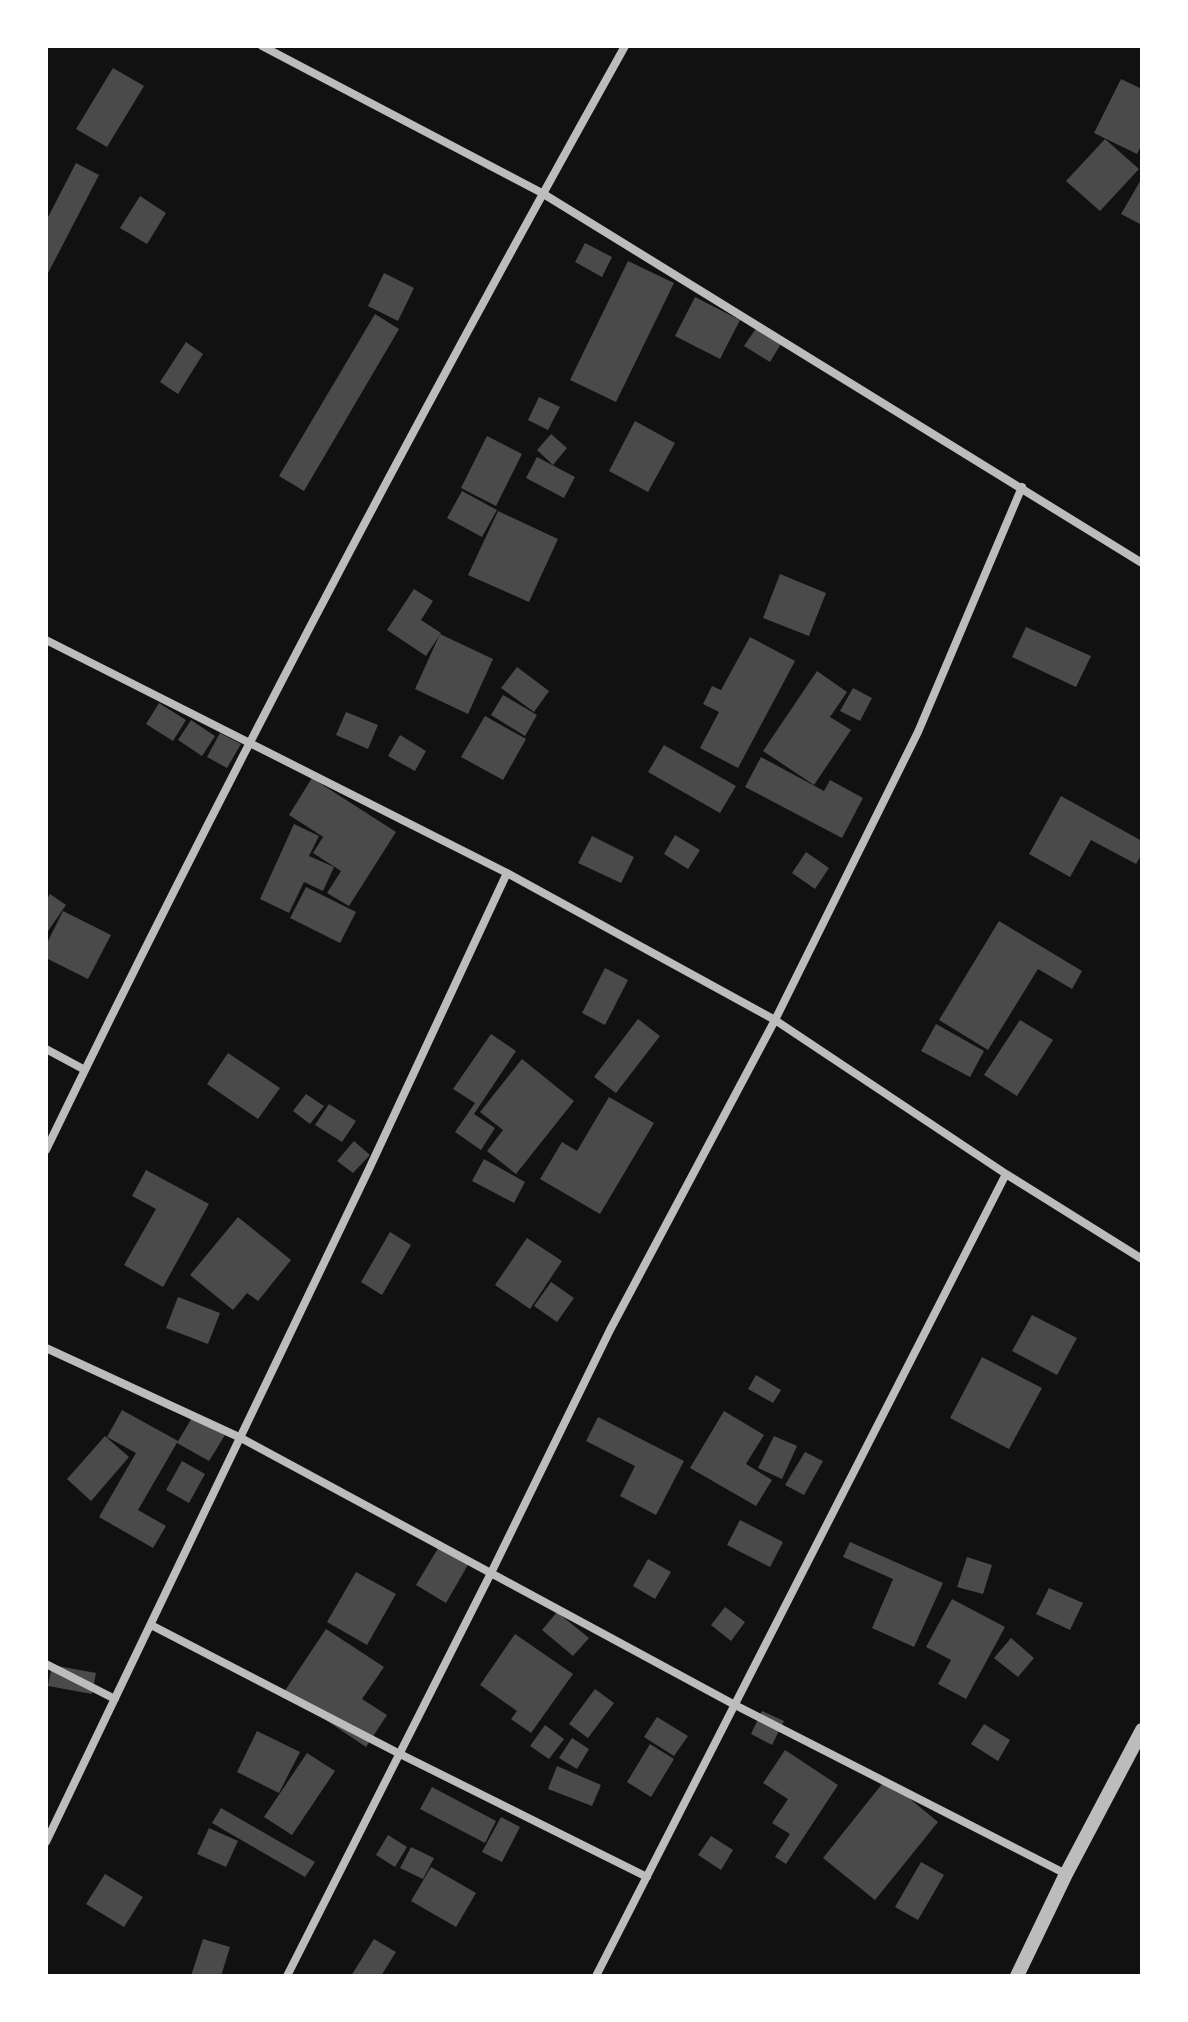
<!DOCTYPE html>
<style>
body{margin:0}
#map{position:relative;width:1188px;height:2022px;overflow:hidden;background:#111;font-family:Lora,serif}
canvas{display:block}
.frame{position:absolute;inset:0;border:48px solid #fff;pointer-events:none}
</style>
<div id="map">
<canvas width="1188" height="2022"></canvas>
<div class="frame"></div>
</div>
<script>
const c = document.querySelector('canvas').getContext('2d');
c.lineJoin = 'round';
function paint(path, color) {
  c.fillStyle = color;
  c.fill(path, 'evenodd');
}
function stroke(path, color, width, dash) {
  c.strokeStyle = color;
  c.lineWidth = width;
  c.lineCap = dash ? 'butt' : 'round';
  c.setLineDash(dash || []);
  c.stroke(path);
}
const building = new Path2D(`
 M 113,68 L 144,86 L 107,147 L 76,129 Z
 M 1121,79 L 1142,89 L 1142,144 L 1137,154 L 1094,133 Z
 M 1105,139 L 1139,169 L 1100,211 L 1066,181 Z
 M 76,163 L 99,175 L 46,277 L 46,221 Z
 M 1142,178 L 1142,225 L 1121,214 Z
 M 140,196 L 166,213 L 147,244 L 120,228 Z
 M 585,243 L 612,257 L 602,277 L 575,262 Z
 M 628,261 L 674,283 L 616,402 L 570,380 Z
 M 384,273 L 414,288 L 398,321 L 368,306 Z
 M 695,297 L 740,320 L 720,359 L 675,336 Z
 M 375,314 L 399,329 L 304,491 L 279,476 Z
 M 759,324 L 784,339 L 770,362 L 744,346 Z
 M 186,342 L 203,354 L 178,394 L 160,382 Z
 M 539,397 L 560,407 L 548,430 L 528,420 Z
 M 635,421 L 675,443 L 648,492 L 609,471 Z
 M 551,434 L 567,448 L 553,465 L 537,450 Z
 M 487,436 L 522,454 L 496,506 L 461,488 Z
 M 537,457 L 575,477 L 564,498 L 526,478 Z
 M 462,491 L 497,510 L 482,537 L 447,518 Z
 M 498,511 L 558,539 L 529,602 L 468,575 Z
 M 780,574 L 826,593 L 809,636 L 763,618 Z
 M 414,589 L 433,601 L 421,620 L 441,633 L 426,656 L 387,630 Z
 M 1026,627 L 1091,656 L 1076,687 L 1012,657 Z
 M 440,634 L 493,659 L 468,714 L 415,689 Z
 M 750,637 L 795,661 L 738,768 L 700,748 L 719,712 L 703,704 L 712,686 L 721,690 Z
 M 517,667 L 549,691 L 534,712 L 501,688 Z
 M 817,671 L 847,692 L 830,717 L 851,730 L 814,785 L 763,751 Z
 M 853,688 L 872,698 L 860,721 L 840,711 Z
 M 503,695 L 537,715 L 525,736 L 491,715 Z
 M 159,703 L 186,720 L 173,741 L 146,724 Z
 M 346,712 L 378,725 L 368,749 L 336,735 Z
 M 485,716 L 526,739 L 503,780 L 461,757 Z
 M 191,720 L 215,736 L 202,756 L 178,740 Z
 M 220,733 L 241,744 L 227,768 L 207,757 Z
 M 400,735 L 426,751 L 415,771 L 388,756 Z
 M 664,745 L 736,786 L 720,813 L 648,772 Z
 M 761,757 L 824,791 L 830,780 L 863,798 L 842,838 L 745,787 Z
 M 312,778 L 396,832 L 349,906 L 327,893 L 341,871 L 313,853 L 323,837 L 325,838 L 289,815 Z
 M 1061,796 L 1142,841 L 1142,854 L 1136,864 L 1091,840 L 1070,877 L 1029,854 Z
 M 294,824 L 319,836 L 309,856 L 334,867 L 323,891 L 304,882 L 289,913 L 260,899 Z
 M 675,835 L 700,850 L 688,869 L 664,854 Z
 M 592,836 L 634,857 L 621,883 L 578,863 Z
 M 806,852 L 829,868 L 815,889 L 792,873 Z
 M 306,887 L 356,912 L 340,943 L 290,918 Z
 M 50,894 L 66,905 L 46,934 L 46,900 Z
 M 63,911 L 111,935 L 88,979 L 46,958 L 46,945 Z
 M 999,921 L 1082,971 L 1072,989 L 1038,969 L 988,1050 L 939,1020 Z
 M 605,968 L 628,980 L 605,1025 L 582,1013 Z
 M 638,1019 L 660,1036 L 616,1093 L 594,1077 Z
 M 1020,1020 L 1053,1040 L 1017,1096 L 984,1075 Z
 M 936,1024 L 984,1051 L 970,1077 L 921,1051 Z
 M 491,1034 L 516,1051 L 474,1114 L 495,1128 L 481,1150 L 455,1132 L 475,1103 L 453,1089 Z
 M 228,1053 L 280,1088 L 258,1119 L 207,1084 Z
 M 522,1059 L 574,1101 L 516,1174 L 487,1151 L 503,1130 L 480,1112 Z
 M 306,1094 L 324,1106 L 310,1124 L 293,1111 Z
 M 609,1097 L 654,1123 L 600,1214 L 540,1179 L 562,1142 L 577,1151 Z
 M 329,1104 L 356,1121 L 342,1142 L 315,1125 Z
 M 354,1141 L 370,1155 L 353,1173 L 337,1161 Z
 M 484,1159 L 525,1182 L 514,1203 L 472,1181 Z
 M 146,1170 L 209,1204 L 163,1287 L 124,1265 L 156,1209 L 132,1196 Z
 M 238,1217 L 291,1260 L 258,1301 L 247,1293 L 233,1310 L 190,1275 Z
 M 390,1232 L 411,1245 L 382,1295 L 361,1282 Z
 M 527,1238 L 562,1261 L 530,1309 L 495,1285 Z
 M 551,1282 L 574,1298 L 557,1322 L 534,1306 Z
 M 178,1297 L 220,1313 L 208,1344 L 166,1328 Z
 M 1032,1315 L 1077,1338 L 1057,1375 L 1012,1351 Z
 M 982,1357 L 1042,1388 L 1009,1449 L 950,1418 Z
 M 756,1375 L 781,1390 L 773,1403 L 748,1389 Z
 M 122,1410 L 178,1441 L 138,1510 L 166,1526 L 153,1548 L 99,1517 L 136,1453 L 107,1437 Z
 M 724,1411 L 764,1435 L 746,1464 L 772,1480 L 756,1506 L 690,1468 Z
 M 193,1416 L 225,1435 L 209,1461 L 177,1443 Z
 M 598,1417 L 684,1461 L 656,1515 L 620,1496 L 635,1466 L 586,1441 Z
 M 105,1436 L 129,1457 L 91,1501 L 67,1479 Z
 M 774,1436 L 797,1446 L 782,1479 L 758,1468 Z
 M 805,1452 L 823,1461 L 804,1495 L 785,1485 Z
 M 182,1461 L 205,1474 L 189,1503 L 166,1490 Z
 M 740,1520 L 783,1542 L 770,1567 L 727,1545 Z
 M 850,1542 L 943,1583 L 914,1647 L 872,1628 L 893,1579 L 843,1557 Z
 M 440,1545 L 469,1563 L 446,1603 L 416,1585 Z
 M 967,1557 L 992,1565 L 983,1594 L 957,1587 Z
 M 648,1559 L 671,1572 L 655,1599 L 633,1586 Z
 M 356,1572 L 396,1594 L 367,1645 L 327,1622 Z
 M 1049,1588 L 1083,1603 L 1070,1630 L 1036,1614 Z
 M 952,1599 L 1005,1627 L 966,1699 L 938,1684 L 951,1660 L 926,1647 Z
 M 725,1607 L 745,1622 L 731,1641 L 711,1625 Z
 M 557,1612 L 589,1638 L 573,1656 L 542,1630 Z
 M 326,1629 L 384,1667 L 362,1699 L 387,1715 L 366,1747 L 284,1692 Z
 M 515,1634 L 573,1674 L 531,1733 L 511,1719 L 517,1711 L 480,1685 Z
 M 1011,1638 L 1034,1658 L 1018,1677 L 994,1658 Z
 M 52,1665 L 96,1673 L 92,1694 L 48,1686 Z
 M 595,1689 L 614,1703 L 588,1738 L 569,1724 Z
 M 762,1711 L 784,1721 L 772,1745 L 751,1734 Z
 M 657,1717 L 688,1736 L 674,1756 L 644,1737 Z
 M 984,1724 L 1010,1740 L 998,1761 L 971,1744 Z
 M 545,1725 L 564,1739 L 549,1759 L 530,1746 Z
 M 257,1731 L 300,1752 L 279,1793 L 237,1772 Z
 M 572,1738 L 589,1749 L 577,1769 L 559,1758 Z
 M 650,1744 L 674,1759 L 651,1797 L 627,1782 Z
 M 785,1750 L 838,1785 L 786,1864 L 775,1857 L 790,1834 L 772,1823 L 788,1799 L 763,1783 Z
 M 307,1753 L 335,1771 L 292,1835 L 264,1817 Z
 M 557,1766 L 601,1785 L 592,1806 L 548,1789 Z
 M 886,1779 L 938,1822 L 875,1900 L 823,1858 Z
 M 432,1787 L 496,1821 L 485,1843 L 420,1809 Z
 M 221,1808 L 315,1862 L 305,1877 L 212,1823 Z
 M 501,1817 L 520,1827 L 502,1862 L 482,1852 Z
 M 209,1828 L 238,1841 L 226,1867 L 197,1854 Z
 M 388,1835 L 407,1847 L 395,1867 L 376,1855 Z
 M 711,1836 L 733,1850 L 721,1870 L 698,1855 Z
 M 411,1847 L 434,1858 L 423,1879 L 400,1868 Z
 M 921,1862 L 944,1875 L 918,1920 L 895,1907 Z
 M 431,1867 L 476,1893 L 456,1927 L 411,1901 Z
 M 105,1874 L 143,1897 L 124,1927 L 86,1904 Z
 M 203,1939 L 230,1947 L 221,1976 L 191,1976 Z
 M 374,1939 L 396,1952 L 381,1976 L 351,1976 Z`);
const minor = new Path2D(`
 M 262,46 L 542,193 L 1142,563
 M 46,640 L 507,873 L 775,1020 L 1006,1174 L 1142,1259
 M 46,1049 L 85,1070
 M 46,1150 C 227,776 422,409 625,46
 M 46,1348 L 241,1438 L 735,1705 L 1066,1874
 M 151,1625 L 400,1754 L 647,1877
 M 46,1664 L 115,1699
 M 46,1842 L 369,1169 L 507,873
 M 287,1976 L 491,1573 L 610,1330 L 775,1020 L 918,732 L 1022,487
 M 596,1976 L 1006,1174`);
const tertiary = new Path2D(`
 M 1017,1976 L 1066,1874 L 1142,1730`);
paint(building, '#4a4a4a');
stroke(minor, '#bcbcbc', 8);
stroke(tertiary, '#bcbcbc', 14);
</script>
